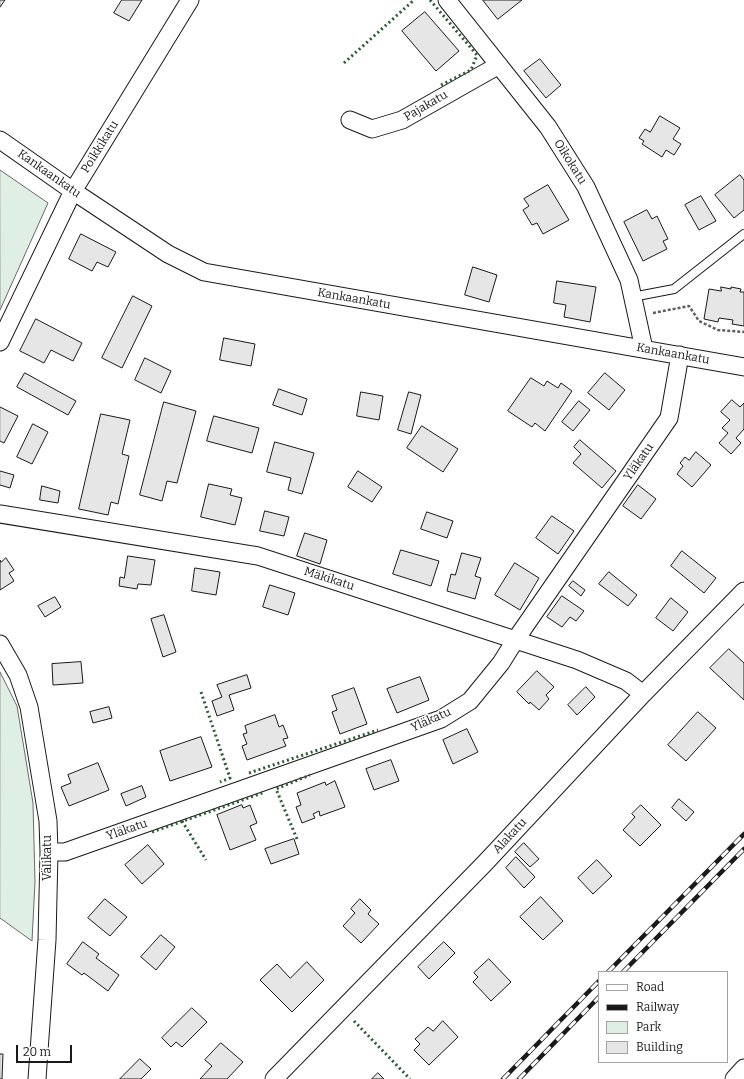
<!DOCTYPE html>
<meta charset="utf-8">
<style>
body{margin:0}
#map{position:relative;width:744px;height:1079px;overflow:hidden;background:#fff;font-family:Bitter,serif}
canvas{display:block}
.legend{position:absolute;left:598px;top:971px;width:130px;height:92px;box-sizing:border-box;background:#fff;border:1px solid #a3a3a3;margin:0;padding:5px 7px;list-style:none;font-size:12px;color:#1a1a1a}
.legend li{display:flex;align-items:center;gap:8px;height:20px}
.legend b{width:20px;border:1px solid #a3a3a3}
.scale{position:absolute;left:16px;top:1045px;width:56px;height:18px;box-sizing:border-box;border:2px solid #1a1a1a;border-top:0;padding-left:5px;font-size:12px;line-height:14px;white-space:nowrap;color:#1a1a1a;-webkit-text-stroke:3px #fff;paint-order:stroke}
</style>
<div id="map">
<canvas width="744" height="1079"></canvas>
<ul class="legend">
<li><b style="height:5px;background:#fff"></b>Road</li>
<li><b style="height:5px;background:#1a1a1a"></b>Railway</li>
<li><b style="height:11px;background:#e0efe3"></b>Park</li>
<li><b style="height:11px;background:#e6e6e6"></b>Building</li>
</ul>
<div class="scale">20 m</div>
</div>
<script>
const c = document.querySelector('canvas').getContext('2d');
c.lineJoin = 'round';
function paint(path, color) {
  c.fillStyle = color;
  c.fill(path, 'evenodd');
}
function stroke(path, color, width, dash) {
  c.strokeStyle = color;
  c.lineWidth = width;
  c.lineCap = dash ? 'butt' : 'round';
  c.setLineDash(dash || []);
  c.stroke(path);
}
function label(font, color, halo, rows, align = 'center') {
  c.font = font + ' Bitter,serif';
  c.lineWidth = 3;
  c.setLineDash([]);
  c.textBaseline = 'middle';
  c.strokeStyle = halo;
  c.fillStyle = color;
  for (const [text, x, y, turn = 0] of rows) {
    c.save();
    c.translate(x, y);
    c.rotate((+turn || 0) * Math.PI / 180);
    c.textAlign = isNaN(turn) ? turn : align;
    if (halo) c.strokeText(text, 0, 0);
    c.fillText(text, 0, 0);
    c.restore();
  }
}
const green = new Path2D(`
 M 0,170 L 48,203 L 0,310 Z
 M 0,672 L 17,706 L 33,803 L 35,882 L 32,941 L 0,918 Z`);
const building = new Path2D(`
 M 0,0 L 5,0 L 0,7 Z
 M 122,0 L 142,0 L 129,21 L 114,13 Z
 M 483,0 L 522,0 L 498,19 Z
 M 425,12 L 459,51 L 436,71 L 402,31 Z
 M 540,59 L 561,85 L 546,98 L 524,71 Z
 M 660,116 L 680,128 L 673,139 L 681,144 L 674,155 L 666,150 L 662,157 L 642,144 L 644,141 L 639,138 L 645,129 L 650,132 Z
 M 740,175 L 744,180 L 744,210 L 734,218 L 715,195 Z
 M 548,185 L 569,220 L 543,234 L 537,223 L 532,225 L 523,210 L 529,206 L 524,199 Z
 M 701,196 L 716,221 L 699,230 L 685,205 Z
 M 647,210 L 652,219 L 657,216 L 668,239 L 663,241 L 667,249 L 643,261 L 624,222 Z
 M 81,234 L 116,252 L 108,267 L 97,262 L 92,271 L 69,259 Z
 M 473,267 L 497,275 L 489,302 L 465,295 Z
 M 557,281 L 596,287 L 590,322 L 564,317 L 566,305 L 554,303 Z
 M 721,287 L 731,289 L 731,287 L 741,289 L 740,292 L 744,292 L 744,326 L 732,324 L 733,320 L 719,318 L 718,322 L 704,319 L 709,289 L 721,291 Z
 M 133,296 L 152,306 L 122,368 L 102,358 Z
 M 36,319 L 82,343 L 73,361 L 51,350 L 44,363 L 20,351 Z
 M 224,338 L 255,344 L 251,366 L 220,360 Z
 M 145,358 L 171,371 L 161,393 L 135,380 Z
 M 25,373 L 76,401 L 68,415 L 17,387 Z
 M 605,373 L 625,390 L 609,410 L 588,393 Z
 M 531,378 L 544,386 L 547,381 L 558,388 L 561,383 L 572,391 L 545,431 L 535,423 L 532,427 L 508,411 Z
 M 279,389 L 307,399 L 302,415 L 273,405 Z
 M 361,392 L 383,396 L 379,420 L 357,416 Z
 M 409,392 L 421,395 L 411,434 L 398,430 Z
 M 732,400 L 740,407 L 744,403 L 744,429 L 736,438 L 741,443 L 731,454 L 719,443 L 728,433 L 722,428 L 730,420 L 721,412 Z
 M 579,401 L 590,410 L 573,431 L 562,422 Z
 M 164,402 L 196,411 L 177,483 L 167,481 L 162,501 L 140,495 Z
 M 0,407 L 18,416 L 4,443 L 0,441 Z
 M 101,414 L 130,420 L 122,454 L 129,456 L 118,504 L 111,502 L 108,515 L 79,509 Z
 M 214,416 L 259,428 L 252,453 L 207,441 Z
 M 33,424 L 48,432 L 32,464 L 17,457 Z
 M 422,426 L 458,449 L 443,472 L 407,448 Z
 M 580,440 L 616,471 L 602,488 L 573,463 L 581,454 L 574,447 Z
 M 275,442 L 314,453 L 302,494 L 288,490 L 291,478 L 267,472 Z
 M 696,452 L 711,465 L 692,487 L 677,474 L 683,466 L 680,463 L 685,457 L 689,460 Z
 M 0,471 L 14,475 L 10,488 L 0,485 Z
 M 358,471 L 382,487 L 372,502 L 348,487 Z
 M 209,484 L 232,489 L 230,495 L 242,498 L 235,525 L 201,517 Z
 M 638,485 L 656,499 L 641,519 L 623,506 Z
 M 42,486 L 60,491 L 58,503 L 40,500 Z
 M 265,511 L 289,517 L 284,536 L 260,531 Z
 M 427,512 L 453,521 L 447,538 L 421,529 Z
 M 552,516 L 574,531 L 558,554 L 536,538 Z
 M 305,533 L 327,540 L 320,564 L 297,556 Z
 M 401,550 L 439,561 L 431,586 L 393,574 Z
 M 682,551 L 716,578 L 704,593 L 671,566 Z
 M 462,553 L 481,558 L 475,576 L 481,578 L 475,599 L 447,591 L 451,574 L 455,575 Z
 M 128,556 L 155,560 L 151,585 L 138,584 L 137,589 L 119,586 L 120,577 L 124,578 Z
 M 6,558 L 14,570 L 9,573 L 14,581 L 0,590 L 0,560 L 1,562 Z
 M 515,563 L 539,578 L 520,610 L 495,595 Z
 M 195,568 L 220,572 L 216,595 L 192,591 Z
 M 609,572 L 637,595 L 628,606 L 599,584 Z
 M 573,581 L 585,590 L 581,596 L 569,586 Z
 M 270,585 L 295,593 L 288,615 L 263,607 Z
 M 562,596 L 584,611 L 576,621 L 570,617 L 562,627 L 547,617 Z
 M 55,597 L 61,607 L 45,617 L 38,606 Z
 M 671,598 L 688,612 L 673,631 L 656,618 Z
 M 164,615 L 176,652 L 163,657 L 151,619 Z
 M 729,649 L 744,663 L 744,700 L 710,668 Z
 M 81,662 L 83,683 L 53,685 L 52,664 Z
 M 537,671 L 554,687 L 546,695 L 549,699 L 539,710 L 530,702 L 529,704 L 517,692 Z
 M 247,675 L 251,688 L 229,695 L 234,710 L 217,716 L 212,701 L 222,697 L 217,685 Z
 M 420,677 L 429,700 L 397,713 L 387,689 Z
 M 586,687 L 595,697 L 577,715 L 568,705 Z
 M 354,688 L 367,724 L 340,734 L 332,712 L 337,710 L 332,696 Z
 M 109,707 L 112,718 L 93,723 L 90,712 Z
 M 698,712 L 716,728 L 686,761 L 668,745 Z
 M 275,715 L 279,727 L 283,725 L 288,738 L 283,739 L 286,746 L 247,760 L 242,746 L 247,744 L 243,734 L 247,733 L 245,726 Z
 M 467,729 L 478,752 L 453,764 L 443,740 Z
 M 201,737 L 212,767 L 170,781 L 160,751 Z
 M 391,760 L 399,781 L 374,790 L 366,769 Z
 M 98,763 L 109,790 L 69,806 L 61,787 L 71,783 L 68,775 Z
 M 335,781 L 345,807 L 320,816 L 319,811 L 313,814 L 315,818 L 302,823 L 296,807 L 301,805 L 297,793 L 325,782 L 326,785 Z
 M 142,786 L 146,797 L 126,806 L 121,794 Z
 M 679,799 L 694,812 L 686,821 L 672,808 Z
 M 242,805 L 243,808 L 250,805 L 257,823 L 250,826 L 256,840 L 230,850 L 217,815 Z
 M 641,805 L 661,825 L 640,846 L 623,830 L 635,817 L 632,814 Z
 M 294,839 L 299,854 L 271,864 L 265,849 Z
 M 524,843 L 539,859 L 530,867 L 515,852 Z
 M 148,845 L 164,864 L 142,884 L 125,865 Z
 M 516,857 L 535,877 L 524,888 L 506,868 Z
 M 597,860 L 612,876 L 593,894 L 578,878 Z
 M 541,897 L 563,921 L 543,940 L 520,917 Z
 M 105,899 L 127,917 L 110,936 L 88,918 Z
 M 360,899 L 371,910 L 368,914 L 379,924 L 361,943 L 343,926 L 355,913 L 351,909 Z
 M 161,935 L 175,947 L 156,970 L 141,957 Z
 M 83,942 L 99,954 L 96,958 L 119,975 L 108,991 L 84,973 L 82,975 L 67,964 Z
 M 444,942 L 455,953 L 429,979 L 418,967 Z
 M 489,959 L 511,982 L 491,1001 L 473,982 L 478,977 L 474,973 Z
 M 307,962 L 324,980 L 292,1012 L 260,980 L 277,964 L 290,978 Z
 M 192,1008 L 207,1022 L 182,1047 L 176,1042 L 171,1047 L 162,1038 Z
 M 443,1021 L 458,1037 L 429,1065 L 414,1050 L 420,1044 L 415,1039 L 428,1027 L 433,1031 Z
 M 221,1043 L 243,1062 L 227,1079 L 200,1079 L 212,1066 L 205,1060 Z
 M 0,1054 L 3,1054 L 2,1079 L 0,1079 Z
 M 140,1059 L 151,1069 L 141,1079 L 120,1079 Z
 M 378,1073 L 384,1079 L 372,1079 Z`);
const path = new Path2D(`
 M 653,313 L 689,306 L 699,321 L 718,330 L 744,332`);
const service = new Path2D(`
 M 632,297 L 674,289 L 744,234`);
const minor = new Path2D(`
 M 447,0 L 548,127 L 586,187 L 629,280 L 644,349
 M 350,120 L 372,129 L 402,120 L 499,65
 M 0,140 L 73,191 L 168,254 L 204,272 L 744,367
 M 0,342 L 73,191 L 190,0
 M 0,514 L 258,556 L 577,660 L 626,681 L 643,694
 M 0,644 L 18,675 L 29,707 L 48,821 L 49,852 L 47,940 L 37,1079
 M 49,852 L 65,852 L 441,719 L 470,701 L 501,663 L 516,639 L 669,418 L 680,355
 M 274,1079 L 485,863 L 643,694 L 744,591
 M 734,1079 L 744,1068`);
const rail = new Path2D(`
 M 608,972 L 744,834
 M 623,972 L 744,849
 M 503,1079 L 599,981
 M 519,1079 L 599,997`);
const hedge = new Path2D(`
 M 430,0 L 477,55 L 471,70 L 439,86
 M 344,63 L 414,0
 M 201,692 L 230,778 L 220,782
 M 249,773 L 378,730
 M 182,821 L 206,860
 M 152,832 L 265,792
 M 297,839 L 276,789 L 310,775
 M 354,1021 L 410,1079`);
const streetNames = [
 ["Pajakatu",426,106,-30],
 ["Poikkikatu",100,147,-58],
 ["Oikokatu",570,162,58],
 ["Kankaankatu",49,174,35],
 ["Kankaankatu",354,299,10],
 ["Kankaankatu",673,354,10],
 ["Yläkatu",639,462,-55],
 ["Mäkikatu",329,579,18],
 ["Yläkatu",431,720,-24],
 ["Yläkatu",127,830,-19],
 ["Alakatu",510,836,-47],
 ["Välikatu",48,858,-90]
];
paint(green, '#e0efe3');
stroke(green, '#6a6a6a', 1);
paint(building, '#e6e6e6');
stroke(building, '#1a1a1a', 1);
stroke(service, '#1a1a1a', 10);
stroke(minor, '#1a1a1a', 19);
stroke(path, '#5f5f5f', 2.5, [3, 2]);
stroke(service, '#fff', 8);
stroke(minor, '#fff', 17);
stroke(rail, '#1a1a1a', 4.5);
stroke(rail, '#fff', 3, [9]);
stroke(hedge, '#2b5a34', 3, [2, 3]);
label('12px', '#1a1a1a', '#fff', streetNames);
</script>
